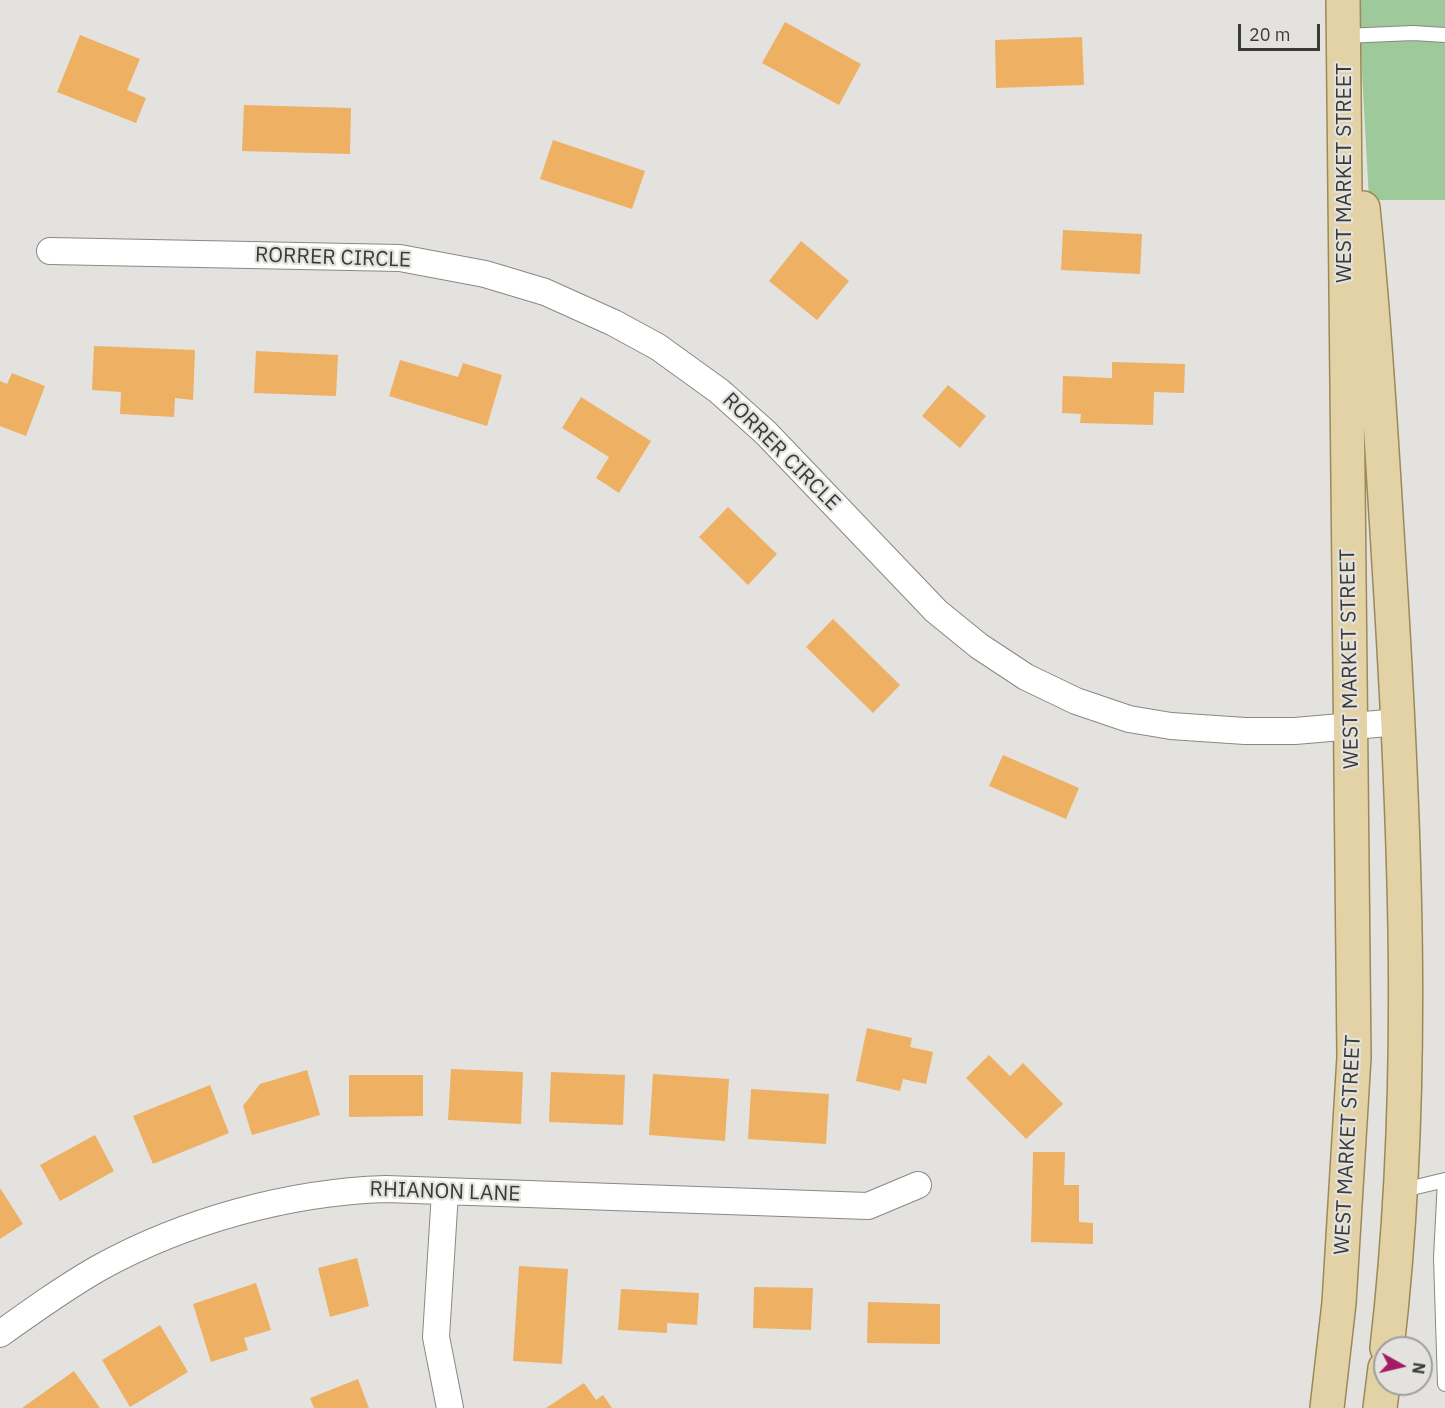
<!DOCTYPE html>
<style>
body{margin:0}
#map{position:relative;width:1445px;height:1408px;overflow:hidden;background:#e3e2df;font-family:"IBM Plex Sans",sans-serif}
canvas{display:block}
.north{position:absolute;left:1373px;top:1336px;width:60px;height:60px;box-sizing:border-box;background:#e3e2df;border:2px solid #9f9f9d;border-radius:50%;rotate:98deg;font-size:16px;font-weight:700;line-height:24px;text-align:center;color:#3a3a39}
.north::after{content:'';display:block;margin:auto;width:21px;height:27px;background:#a31b65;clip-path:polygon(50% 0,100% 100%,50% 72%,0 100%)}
.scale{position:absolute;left:1238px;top:24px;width:82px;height:27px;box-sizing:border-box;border:3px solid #3a3a39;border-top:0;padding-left:8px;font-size:18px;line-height:21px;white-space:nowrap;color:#3a3a39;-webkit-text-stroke:4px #e3e2df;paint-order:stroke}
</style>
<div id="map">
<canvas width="1445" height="1408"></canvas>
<div class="north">N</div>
<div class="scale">20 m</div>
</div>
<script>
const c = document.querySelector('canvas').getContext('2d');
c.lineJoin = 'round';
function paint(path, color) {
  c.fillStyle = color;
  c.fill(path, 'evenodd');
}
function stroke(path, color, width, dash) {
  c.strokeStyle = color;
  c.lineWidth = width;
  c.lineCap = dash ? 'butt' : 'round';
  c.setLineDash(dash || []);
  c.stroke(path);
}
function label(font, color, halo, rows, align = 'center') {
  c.font = font + ' "IBM Plex Sans",sans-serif';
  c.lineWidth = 4.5;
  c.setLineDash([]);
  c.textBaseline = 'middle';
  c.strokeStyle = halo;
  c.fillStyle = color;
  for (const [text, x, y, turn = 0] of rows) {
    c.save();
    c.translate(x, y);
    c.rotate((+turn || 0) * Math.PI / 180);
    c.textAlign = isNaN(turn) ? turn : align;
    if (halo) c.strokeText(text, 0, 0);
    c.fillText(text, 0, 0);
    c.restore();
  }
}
const green = new Path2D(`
 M 1358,0 L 1445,0 L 1445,200 L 1369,200 Z`);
const building = new Path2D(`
 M 785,22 L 861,64 L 839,105 L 762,63 Z
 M 80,35 L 140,59 L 127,90 L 146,98 L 136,123 L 57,92 Z
 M 1082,37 L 1084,85 L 996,88 L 995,40 Z
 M 244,105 L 351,108 L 350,154 L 242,151 Z
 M 553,140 L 645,171 L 632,209 L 540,179 Z
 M 1063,230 L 1142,234 L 1140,274 L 1061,270 Z
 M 801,241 L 849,281 L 817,320 L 769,281 Z
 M 94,346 L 195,350 L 193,400 L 175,398 L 174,417 L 120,414 L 121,392 L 92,390 Z
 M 256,351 L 338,355 L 336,396 L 254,393 Z
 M 400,360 L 458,377 L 463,363 L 502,375 L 487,426 L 389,396 Z
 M 1112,362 L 1185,364 L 1184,393 L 1154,392 L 1153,425 L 1080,423 L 1081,414 L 1062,413 L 1063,376 L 1112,378 Z
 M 12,373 L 45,386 L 26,436 L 0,426 L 0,381 L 7,384 Z
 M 948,385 L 986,416 L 960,448 L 922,416 Z
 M 581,397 L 651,441 L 619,493 L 596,478 L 609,457 L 562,428 Z
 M 728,507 L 777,554 L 748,585 L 699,537 Z
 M 833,619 L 900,685 L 873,713 L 806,647 Z
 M 1003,755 L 1079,788 L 1066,819 L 989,786 Z
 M 867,1028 L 912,1038 L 910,1047 L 933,1052 L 926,1084 L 903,1079 L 900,1091 L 856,1081 Z
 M 989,1055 L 1010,1076 L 1023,1063 L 1063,1104 L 1026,1139 L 966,1078 Z
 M 451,1069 L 523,1072 L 521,1124 L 448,1120 Z
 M 307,1070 L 320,1115 L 252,1135 L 243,1106 L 260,1084 Z
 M 551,1072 L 625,1075 L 623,1125 L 549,1122 Z
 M 653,1074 L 729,1079 L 725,1141 L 649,1135 Z
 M 349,1075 L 423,1075 L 423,1116 L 349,1117 Z
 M 210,1085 L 229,1133 L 153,1164 L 133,1116 Z
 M 751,1089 L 829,1094 L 826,1144 L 748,1139 Z
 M 95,1135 L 114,1171 L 60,1201 L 40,1165 Z
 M 1033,1152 L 1065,1152 L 1064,1185 L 1079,1185 L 1079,1222 L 1093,1223 L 1093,1244 L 1031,1242 Z
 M 0,1188 L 23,1224 L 0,1239 Z
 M 357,1258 L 369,1306 L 330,1317 L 318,1268 Z
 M 519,1266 L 568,1269 L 562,1364 L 513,1361 Z
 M 256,1283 L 271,1330 L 244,1338 L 248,1350 L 211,1362 L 193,1304 Z
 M 754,1287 L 813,1288 L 811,1330 L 753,1328 Z
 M 621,1289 L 699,1293 L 697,1325 L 667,1323 L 667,1333 L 618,1330 Z
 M 868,1302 L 940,1304 L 940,1344 L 867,1343 Z
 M 160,1325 L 188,1372 L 130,1407 L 102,1360 Z
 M 74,1371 L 100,1408 L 22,1408 Z
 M 358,1379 L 369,1408 L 314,1408 L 310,1398 Z
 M 584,1383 L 596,1400 L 603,1395 L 612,1408 L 546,1408 Z`);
const service = new Path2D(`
 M 1344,36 L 1413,33 L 1445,35
 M 1445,1180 L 1441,1258 L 1445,1384
 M 1401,1188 L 1416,1187 L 1445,1180`);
const minor = new Path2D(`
 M 50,251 L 400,258 L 485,274 L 545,292 L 614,323 L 658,347 L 719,391 L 766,433 L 936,611 L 979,646 L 1026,677 L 1076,701 L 1129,719 L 1171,726 L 1245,731 L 1295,731 L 1399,722
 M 445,1192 L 436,1337 L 450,1408
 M 0,1334 C 32,1311 64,1288 99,1268 C 184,1221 289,1192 386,1189 L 868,1206 L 918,1185`);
const primary = new Path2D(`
 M 1363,208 C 1376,337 1383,467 1391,597 C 1406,847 1416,1098 1387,1348
 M 1327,1408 L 1339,1303 L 1354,1057 L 1343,0
 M 1380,1408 L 1385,1368`);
const streetNames = [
 ["WEST MARKET STREET",1345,173,-90],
 ["RORRER CIRCLE",333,258,2],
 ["RORRER CIRCLE",781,452,45],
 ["WEST MARKET STREET",1350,659,-91],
 ["WEST MARKET STREET",1348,1145,-87],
 ["RHIANON LANE",445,1192,2]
];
paint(green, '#9ec99b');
paint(building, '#eeb062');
stroke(service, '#898885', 16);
stroke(minor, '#898885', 28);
stroke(primary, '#9c8958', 36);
stroke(service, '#fff', 14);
stroke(minor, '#fff', 26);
stroke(primary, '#e3d2a5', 33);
label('21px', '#3a3a39', '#e3e2df', streetNames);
</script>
